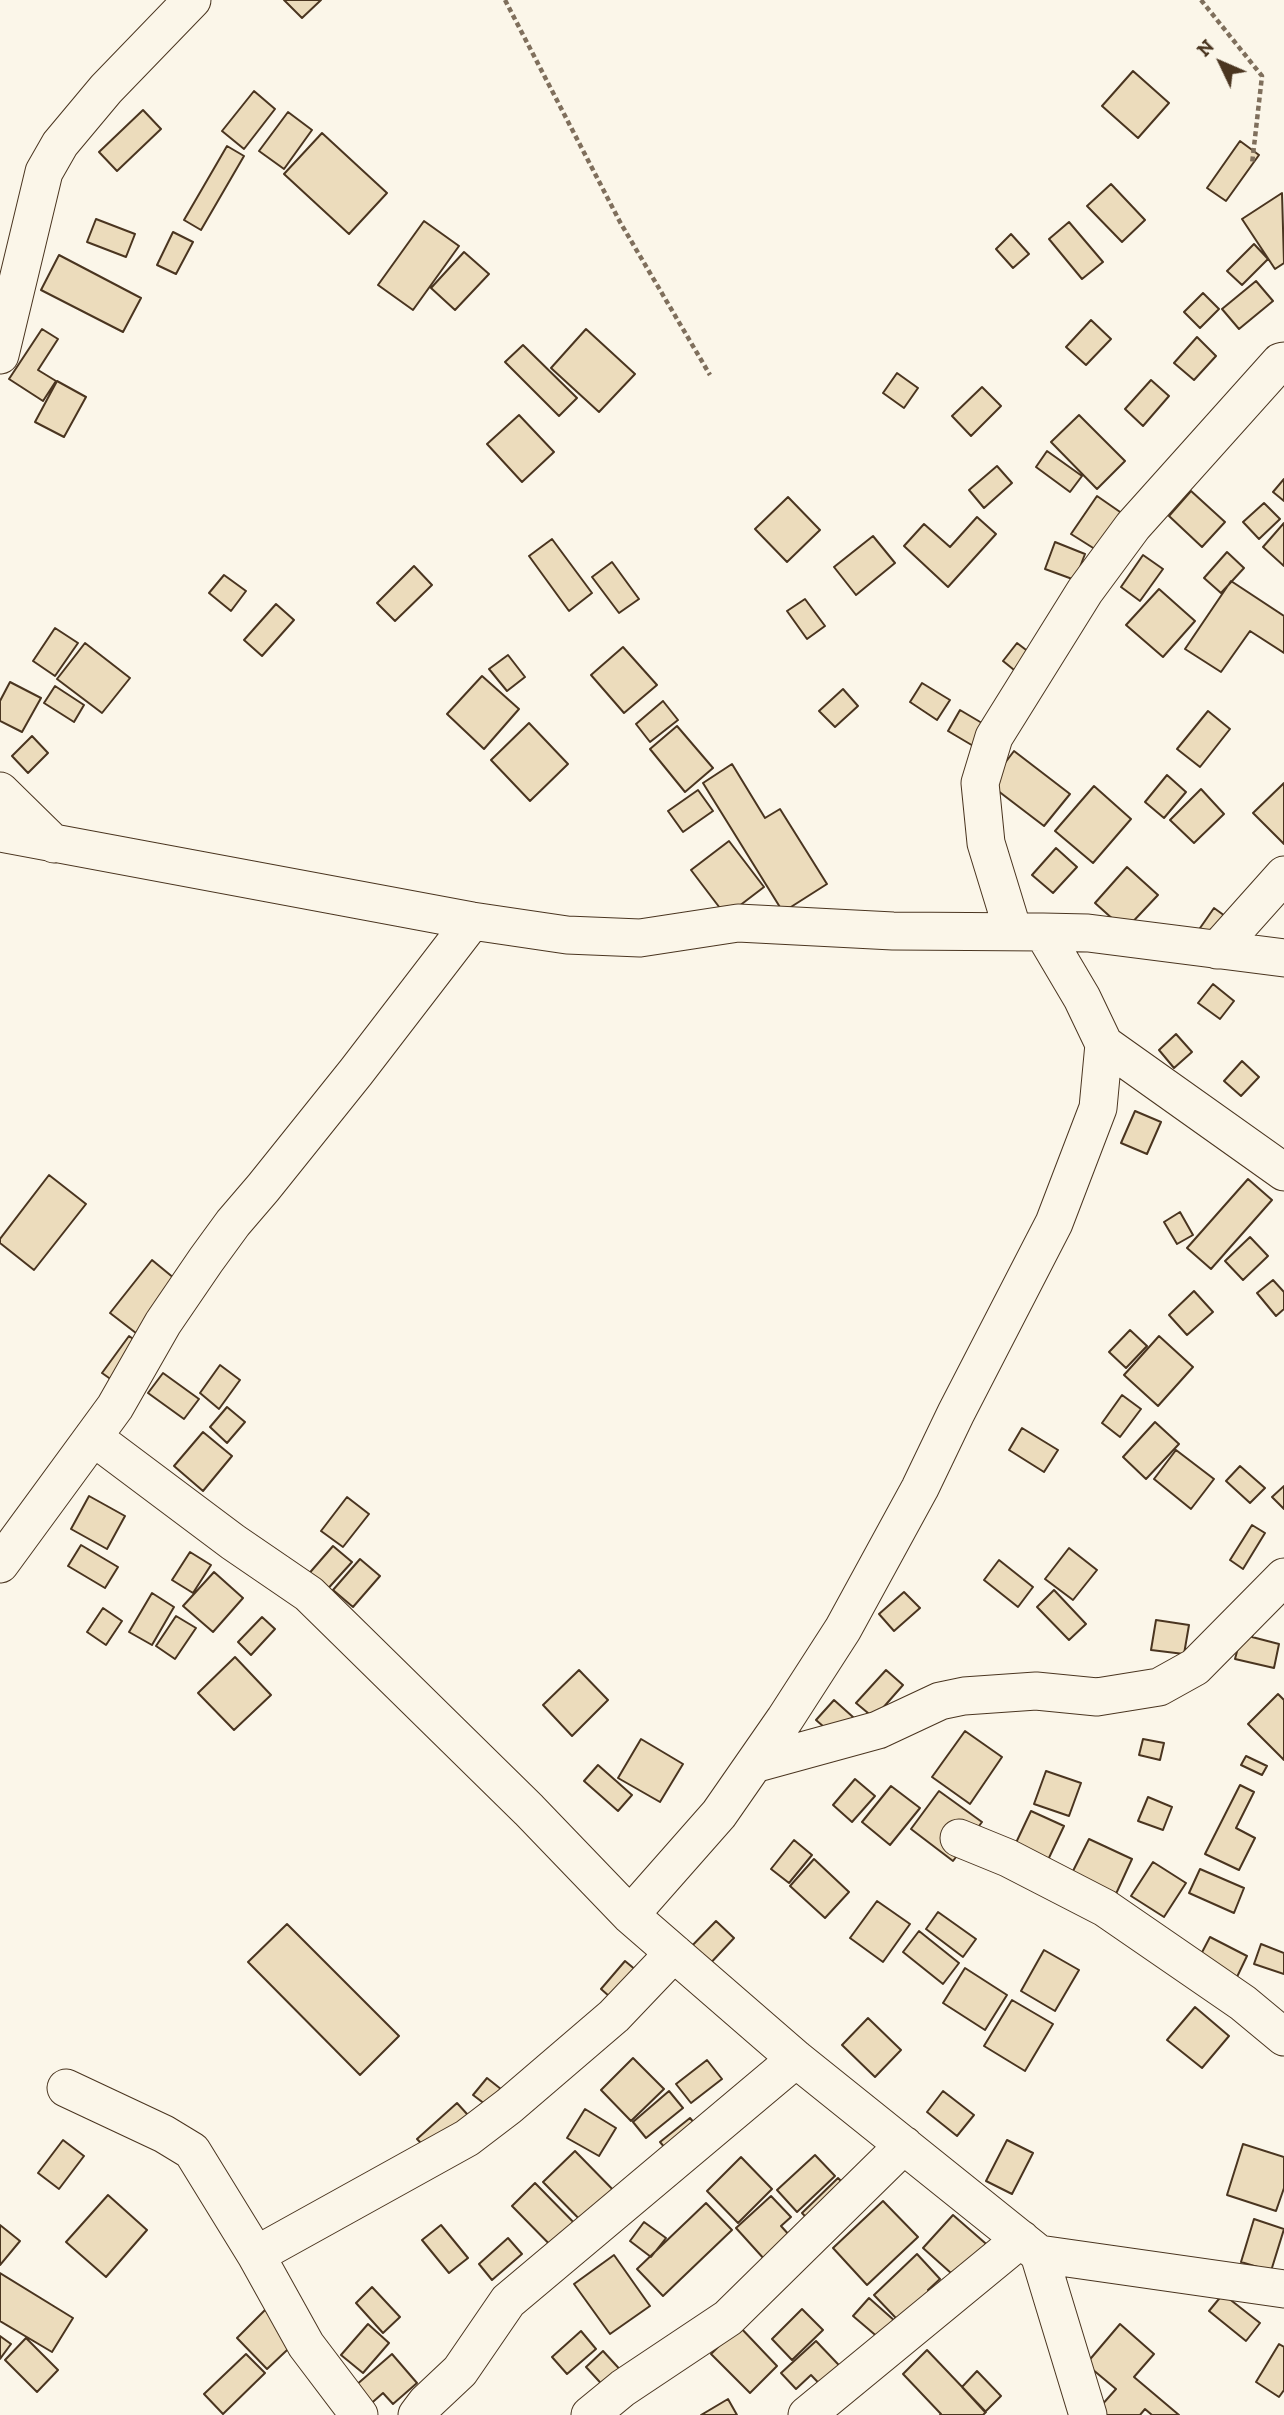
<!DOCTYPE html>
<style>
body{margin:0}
#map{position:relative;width:1284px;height:2415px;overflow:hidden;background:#fbf6e9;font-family:"Zilla Slab",serif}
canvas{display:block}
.north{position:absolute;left:1186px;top:28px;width:70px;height:70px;-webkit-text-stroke:5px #fbf6e9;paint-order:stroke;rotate:314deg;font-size:19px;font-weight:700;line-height:28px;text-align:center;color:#4a3520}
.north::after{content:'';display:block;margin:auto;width:24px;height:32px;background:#4a3520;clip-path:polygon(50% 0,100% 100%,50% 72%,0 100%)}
</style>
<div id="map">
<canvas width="1284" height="2415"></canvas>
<div class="north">N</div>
</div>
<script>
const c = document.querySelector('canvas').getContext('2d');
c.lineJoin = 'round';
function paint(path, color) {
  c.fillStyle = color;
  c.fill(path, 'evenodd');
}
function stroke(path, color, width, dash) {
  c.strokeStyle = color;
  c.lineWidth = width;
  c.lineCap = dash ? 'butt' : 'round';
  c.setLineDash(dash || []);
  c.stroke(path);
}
const building = new Path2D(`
 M 284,0 L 321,0 L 302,18 Z
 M 1133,71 L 1169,103 L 1138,138 L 1102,106 Z
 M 254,91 L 275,109 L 244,149 L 222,131 Z
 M 143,110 L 161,129 L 117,171 L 99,152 Z
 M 288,112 L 312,130 L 284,169 L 259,151 Z
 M 322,133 L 387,193 L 349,234 L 284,174 Z
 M 1240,141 L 1259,155 L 1226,201 L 1207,188 Z
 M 227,146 L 244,156 L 201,230 L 184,220 Z
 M 1111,184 L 1145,220 L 1122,242 L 1087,206 Z
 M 1282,193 L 1284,263 L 1275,269 L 1242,219 Z
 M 96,219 L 135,234 L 126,257 L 87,242 Z
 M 424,221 L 459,246 L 413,310 L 378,285 Z
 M 1069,222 L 1103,262 L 1082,279 L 1049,239 Z
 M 173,232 L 193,242 L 176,274 L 157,265 Z
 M 1011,234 L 1029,254 L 1013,268 L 996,249 Z
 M 1254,244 L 1268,259 L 1242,285 L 1227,271 Z
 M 464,252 L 489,274 L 455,310 L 431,288 Z
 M 59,255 L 141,298 L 123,332 L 41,290 Z
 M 1256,281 L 1273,301 L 1239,329 L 1222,309 Z
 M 1203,293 L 1219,309 L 1200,328 L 1184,312 Z
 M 1091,320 L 1111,339 L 1086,365 L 1066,347 Z
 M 42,329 L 58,339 L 38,370 L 56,381 L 43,401 L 9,379 Z
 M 586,329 L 635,374 L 599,412 L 551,368 Z
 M 1197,337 L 1216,356 L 1194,380 L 1174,363 Z
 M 523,345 L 577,398 L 559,416 L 505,362 Z
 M 897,373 L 918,388 L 904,408 L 883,393 Z
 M 1151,380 L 1169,396 L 1143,426 L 1125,409 Z
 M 57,381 L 86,397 L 64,437 L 35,422 Z
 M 982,387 L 1001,406 L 971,436 L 952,416 Z
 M 519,415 L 554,452 L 522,482 L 487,444 Z
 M 1079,415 L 1125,461 L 1097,489 L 1051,442 Z
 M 1047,451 L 1082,476 L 1070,492 L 1036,467 Z
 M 997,466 L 1012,483 L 984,508 L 969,490 Z
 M 1284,479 L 1284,501 L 1273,492 Z
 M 1191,491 L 1225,522 L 1202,547 L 1169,516 Z
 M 1097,496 L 1123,514 L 1098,551 L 1071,534 Z
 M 788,497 L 820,530 L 787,562 L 755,529 Z
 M 1264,503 L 1280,519 L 1259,539 L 1243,522 Z
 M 977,517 L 996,534 L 948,587 L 904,546 L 924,524 L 950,547 Z
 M 1284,523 L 1284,566 L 1263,547 Z
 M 873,536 L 895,563 L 856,595 L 834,567 Z
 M 552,539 L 592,593 L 569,611 L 529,556 Z
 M 1055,542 L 1085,554 L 1075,580 L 1045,569 Z
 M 1227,552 L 1244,568 L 1221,593 L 1204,578 Z
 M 1143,555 L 1163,569 L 1140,601 L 1121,587 Z
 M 612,562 L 639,599 L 619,613 L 592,577 Z
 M 414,566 L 432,585 L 395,621 L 377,603 Z
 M 224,575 L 246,591 L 231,611 L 209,593 Z
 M 1231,581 L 1284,616 L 1284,653 L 1250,631 L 1221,672 L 1185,649 Z
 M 1159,589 L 1195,621 L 1163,657 L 1126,625 Z
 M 805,599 L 825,626 L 807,639 L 787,611 Z
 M 276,604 L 294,620 L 262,656 L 244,640 Z
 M 55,628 L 78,643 L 55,676 L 33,661 Z
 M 85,643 L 130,678 L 102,713 L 57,679 Z
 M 1017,643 L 1038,659 L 1024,678 L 1003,661 Z
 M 623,647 L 657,685 L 624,713 L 591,675 Z
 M 508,655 L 525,677 L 507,691 L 489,669 Z
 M 482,676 L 519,709 L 484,749 L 447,714 Z
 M 10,682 L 41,698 L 22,732 L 0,721 L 0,701 Z
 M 922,683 L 950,700 L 937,720 L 910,702 Z
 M 55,686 L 84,705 L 74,722 L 44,703 Z
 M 843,689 L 858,706 L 835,727 L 819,711 Z
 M 663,701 L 678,720 L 650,742 L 636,724 Z
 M 960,710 L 987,726 L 975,747 L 948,731 Z
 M 1208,711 L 1230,729 L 1200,767 L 1177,749 Z
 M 529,723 L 568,764 L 530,801 L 491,760 Z
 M 677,726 L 713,768 L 685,792 L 650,749 Z
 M 32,736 L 48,753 L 28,773 L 12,756 Z
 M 1014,751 L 1070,794 L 1044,826 L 989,784 Z
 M 732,764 L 765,818 L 780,809 L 827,884 L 783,912 L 703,783 Z
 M 1167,775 L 1186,792 L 1164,818 L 1145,802 Z
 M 1284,783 L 1284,844 L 1253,813 Z
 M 1094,786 L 1131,819 L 1093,863 L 1055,831 Z
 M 1201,789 L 1224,814 L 1194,843 L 1170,820 Z
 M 698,790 L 713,811 L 683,832 L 668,811 Z
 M 729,841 L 764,887 L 726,916 L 691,870 Z
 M 1056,848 L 1077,867 L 1053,893 L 1032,875 Z
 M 1127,867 L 1158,895 L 1125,930 L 1095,903 Z
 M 1214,908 L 1236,924 L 1191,941 Z
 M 1213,984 L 1234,1001 L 1220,1019 L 1198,1003 Z
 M 1176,1034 L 1192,1052 L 1174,1068 L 1159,1050 Z
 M 1242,1061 L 1259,1077 L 1241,1096 L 1224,1081 Z
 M 1135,1111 L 1161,1122 L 1147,1154 L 1121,1143 Z
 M 49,1175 L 86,1204 L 34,1270 L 0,1243 L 0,1239 Z
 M 1248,1179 L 1272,1200 L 1211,1269 L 1187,1248 Z
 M 1180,1212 L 1193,1235 L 1177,1244 L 1164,1222 Z
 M 1250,1237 L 1268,1256 L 1243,1280 L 1225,1261 Z
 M 152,1260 L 186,1288 L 145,1340 L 110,1313 Z
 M 1273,1280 L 1284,1292 L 1284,1309 L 1276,1316 L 1257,1293 Z
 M 1194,1291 L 1213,1312 L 1187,1335 L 1169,1315 Z
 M 1130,1330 L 1147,1346 L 1126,1368 L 1109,1352 Z
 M 129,1336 L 153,1353 L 126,1390 L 102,1373 Z
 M 1159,1336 L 1193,1367 L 1158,1406 L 1124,1375 Z
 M 220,1365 L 240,1380 L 219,1409 L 200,1393 Z
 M 163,1373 L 199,1399 L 184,1419 L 148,1393 Z
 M 1122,1395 L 1141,1409 L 1120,1437 L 1102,1423 Z
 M 227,1407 L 245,1422 L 227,1443 L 210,1427 Z
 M 1155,1422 L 1179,1444 L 1146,1479 L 1123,1457 Z
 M 1022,1428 L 1058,1450 L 1044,1472 L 1009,1450 Z
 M 203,1432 L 232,1456 L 203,1491 L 174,1466 Z
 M 1176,1450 L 1214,1479 L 1191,1509 L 1154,1479 Z
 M 1240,1466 L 1265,1488 L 1250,1503 L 1226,1481 Z
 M 1284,1486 L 1284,1509 L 1272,1497 Z
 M 89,1496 L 125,1516 L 107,1549 L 71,1529 Z
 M 347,1497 L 369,1514 L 343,1547 L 321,1531 Z
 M 1252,1525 L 1265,1533 L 1243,1569 L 1230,1560 Z
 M 81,1545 L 118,1567 L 105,1588 L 68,1566 Z
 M 333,1546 L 352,1562 L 324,1593 L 306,1577 Z
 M 1069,1548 L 1097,1570 L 1073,1600 L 1045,1579 Z
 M 190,1552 L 211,1565 L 193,1593 L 172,1580 Z
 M 360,1559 L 380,1576 L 353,1607 L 333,1590 Z
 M 999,1560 L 1033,1587 L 1018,1607 L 984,1580 Z
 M 214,1572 L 243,1598 L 213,1632 L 183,1606 Z
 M 1054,1590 L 1086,1624 L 1069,1640 L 1037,1607 Z
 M 904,1592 L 920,1608 L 894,1631 L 879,1614 Z
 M 152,1593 L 174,1607 L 152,1645 L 129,1632 Z
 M 103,1608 L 122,1621 L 106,1645 L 87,1632 Z
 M 176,1616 L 196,1628 L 175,1659 L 156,1646 Z
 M 262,1617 L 275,1629 L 251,1655 L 238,1642 Z
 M 1156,1620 L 1189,1625 L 1184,1654 L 1151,1650 Z
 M 1244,1625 L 1255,1627 L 1252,1637 L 1279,1644 L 1274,1668 L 1235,1659 Z
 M 235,1657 L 271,1695 L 234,1730 L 198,1693 Z
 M 579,1670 L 608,1700 L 572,1736 L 543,1705 Z
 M 886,1670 L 903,1685 L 874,1718 L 856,1703 Z
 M 1278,1694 L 1284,1700 L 1284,1760 L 1248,1724 Z
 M 834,1700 L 872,1734 L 855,1754 L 816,1720 Z
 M 965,1731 L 1002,1757 L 970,1804 L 932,1777 Z
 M 641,1739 L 683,1764 L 660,1802 L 618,1778 Z
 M 1143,1739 L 1164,1743 L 1160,1760 L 1139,1755 Z
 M 1246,1756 L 1267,1766 L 1262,1775 L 1241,1765 Z
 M 598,1765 L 632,1795 L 618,1811 L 584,1781 Z
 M 1046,1771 L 1081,1783 L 1069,1816 L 1034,1804 Z
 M 855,1779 L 875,1796 L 852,1822 L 833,1805 Z
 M 1240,1785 L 1254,1792 L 1236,1828 L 1255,1838 L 1239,1870 L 1205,1854 Z
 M 891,1786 L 920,1808 L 890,1845 L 862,1822 Z
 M 939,1791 L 982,1822 L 953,1861 L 911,1829 Z
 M 1148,1797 L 1172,1807 L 1163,1830 L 1138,1821 Z
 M 1031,1811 L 1064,1826 L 1047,1862 L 1014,1847 Z
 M 1089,1839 L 1132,1859 L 1115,1896 L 1071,1875 Z
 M 794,1840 L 812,1855 L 789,1883 L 771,1869 Z
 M 814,1859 L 849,1892 L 825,1918 L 790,1886 Z
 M 1153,1862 L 1186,1883 L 1164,1917 L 1131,1896 Z
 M 1200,1869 L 1244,1888 L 1234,1913 L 1189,1893 Z
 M 877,1901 L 910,1924 L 883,1962 L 850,1938 Z
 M 938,1912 L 976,1939 L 963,1957 L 926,1929 Z
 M 716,1921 L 734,1938 L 706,1968 L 687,1951 Z
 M 287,1924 L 399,2036 L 360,2075 L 248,1962 Z
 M 919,1931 L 959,1963 L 943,1984 L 903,1952 Z
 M 1210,1937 L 1247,1956 L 1236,1979 L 1198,1960 Z
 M 1261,1944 L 1284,1953 L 1284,1974 L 1254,1964 Z
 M 1044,1950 L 1079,1970 L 1055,2011 L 1021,1991 Z
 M 625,1961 L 643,1976 L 618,2004 L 601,1989 Z
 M 965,1968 L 1007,1995 L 985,2030 L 943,2003 Z
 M 1012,2000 L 1053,2024 L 1025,2071 L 984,2046 Z
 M 1195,2007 L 1229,2036 L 1202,2068 L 1167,2040 Z
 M 868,2018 L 901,2050 L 875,2077 L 842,2045 Z
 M 633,2058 L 664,2089 L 631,2121 L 601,2090 Z
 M 707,2060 L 722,2079 L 691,2103 L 676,2084 Z
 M 487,2078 L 516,2101 L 502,2117 L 473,2095 Z
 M 669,2091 L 683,2108 L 646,2138 L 633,2122 Z
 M 943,2091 L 974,2115 L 957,2136 L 927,2112 Z
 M 457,2103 L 477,2125 L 438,2161 L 417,2139 Z
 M 585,2109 L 616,2128 L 599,2156 L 567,2138 Z
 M 690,2118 L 706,2137 L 676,2161 L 660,2142 Z
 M 63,2140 L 84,2156 L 59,2189 L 38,2173 Z
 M 1007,2140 L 1033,2153 L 1012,2194 L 986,2181 Z
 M 1243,2144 L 1284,2157 L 1284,2188 L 1276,2211 L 1227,2195 Z
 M 575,2151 L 622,2199 L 590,2230 L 543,2182 Z
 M 815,2155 L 835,2176 L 797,2212 L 777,2190 Z
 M 741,2157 L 772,2189 L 738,2223 L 707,2191 Z
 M 838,2178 L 856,2196 L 820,2232 L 802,2213 Z
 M 535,2183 L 586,2235 L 563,2258 L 512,2206 Z
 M 108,2195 L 147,2230 L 106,2277 L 66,2242 Z
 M 771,2196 L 791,2217 L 781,2226 L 801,2248 L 775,2271 L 736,2228 Z
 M 883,2201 L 918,2237 L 867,2285 L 833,2248 Z
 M 706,2203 L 732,2230 L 663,2296 L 637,2269 Z
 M 953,2215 L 1000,2256 L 970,2290 L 923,2248 Z
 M 1254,2219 L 1284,2229 L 1271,2271 L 1241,2262 Z
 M 644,2222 L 666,2238 L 651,2257 L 630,2241 Z
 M 0,2225 L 20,2241 L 0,2265 Z
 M 441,2225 L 468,2258 L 449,2273 L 422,2240 Z
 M 508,2238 L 522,2254 L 492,2280 L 479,2264 Z
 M 917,2254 L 940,2279 L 928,2290 L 943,2306 L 912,2335 L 874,2295 Z
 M 614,2255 L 650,2306 L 610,2334 L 574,2284 Z
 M 0,2273 L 73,2318 L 52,2352 L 0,2321 Z
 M 372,2287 L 400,2317 L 383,2333 L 356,2303 Z
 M 1223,2294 L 1260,2323 L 1246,2341 L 1209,2311 Z
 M 869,2298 L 896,2322 L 880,2339 L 853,2316 Z
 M 272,2303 L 303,2335 L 267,2369 L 237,2338 Z
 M 802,2309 L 823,2330 L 792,2360 L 772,2339 Z
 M 368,2324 L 389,2343 L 363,2373 L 341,2355 Z
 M 1120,2324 L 1154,2354 L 1134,2377 L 1179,2415 L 1152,2415 L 1145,2409 L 1140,2415 L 1093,2415 L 1116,2389 L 1086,2364 Z
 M 739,2326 L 777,2366 L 750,2393 L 711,2354 Z
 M 581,2331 L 596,2349 L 567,2374 L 552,2357 Z
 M 0,2336 L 11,2344 L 0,2359 Z
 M 26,2338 L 58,2370 L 37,2392 L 5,2360 Z
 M 816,2341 L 854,2381 L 834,2399 L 811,2375 L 796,2389 L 781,2373 Z
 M 1279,2344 L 1284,2347 L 1284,2390 L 1279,2397 L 1256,2382 Z
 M 927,2350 L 986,2412 L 983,2415 L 940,2415 L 941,2414 L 903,2374 Z
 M 603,2351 L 636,2387 L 619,2403 L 586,2367 Z
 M 246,2354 L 265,2373 L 223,2414 L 204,2394 Z
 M 392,2354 L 417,2383 L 393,2404 L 383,2393 L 358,2415 L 340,2399 Z
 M 977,2371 L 1001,2396 L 985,2412 L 962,2387 Z
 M 728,2399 L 737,2415 L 701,2415 Z`);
const path = new Path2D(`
 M 505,0 L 620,222 L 710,375
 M 1201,0 L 1262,76 L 1252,164`);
const minor = new Path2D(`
 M 0,355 L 44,172 L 60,144 L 106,89 L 192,0
 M 0,791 L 54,844
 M 0,833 L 472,921 L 567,935 L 640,938 L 738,923 L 893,931 L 1043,932 L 1088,933 L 1284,958
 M 1013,931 L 986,843 L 980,783 L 994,737 L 1085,591 L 1133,526 L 1280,362 L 1284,361
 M 1043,932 L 1082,998 L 1104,1044 L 1284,1172
 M 1217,950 L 1284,875
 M 93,1437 L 233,1542 L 309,1594 L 529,1810 L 630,1915 L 796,2059 L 1039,2254
 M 0,1564 L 115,1407 L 163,1323 L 206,1260 L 233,1223 L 263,1188 L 356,1072 L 472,921
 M 754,1764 L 878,1730 L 940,1701 L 964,1696 L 1036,1691 L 1097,1697 L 1159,1687 L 1195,1667 L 1284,1577
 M 959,1838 L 1008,1858 L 1105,1908 L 1243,2003 L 1284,2037
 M 630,1915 L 719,1814 L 785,1719 L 843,1629 L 920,1488 L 956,1413 L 1054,1223 L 1098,1108 L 1104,1044
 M 66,2088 L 164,2134 L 192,2151 L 256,2255 L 306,2345 L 359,2415
 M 256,2255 L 467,2138 L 509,2106 L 614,2016 L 674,1953
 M 417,2415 L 426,2403 L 460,2371 L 508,2301 L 796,2059
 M 590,2415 L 623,2388 L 728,2318 L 904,2145
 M 807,2415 L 1021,2239
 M 1088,2415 L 1039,2254 L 1284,2289`);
paint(building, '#ecdcbc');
stroke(building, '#4a3520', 2);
stroke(minor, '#4a3520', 39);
stroke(path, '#7f6f5c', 4.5, [5, 3.5]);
stroke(minor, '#fbf6e9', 37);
</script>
